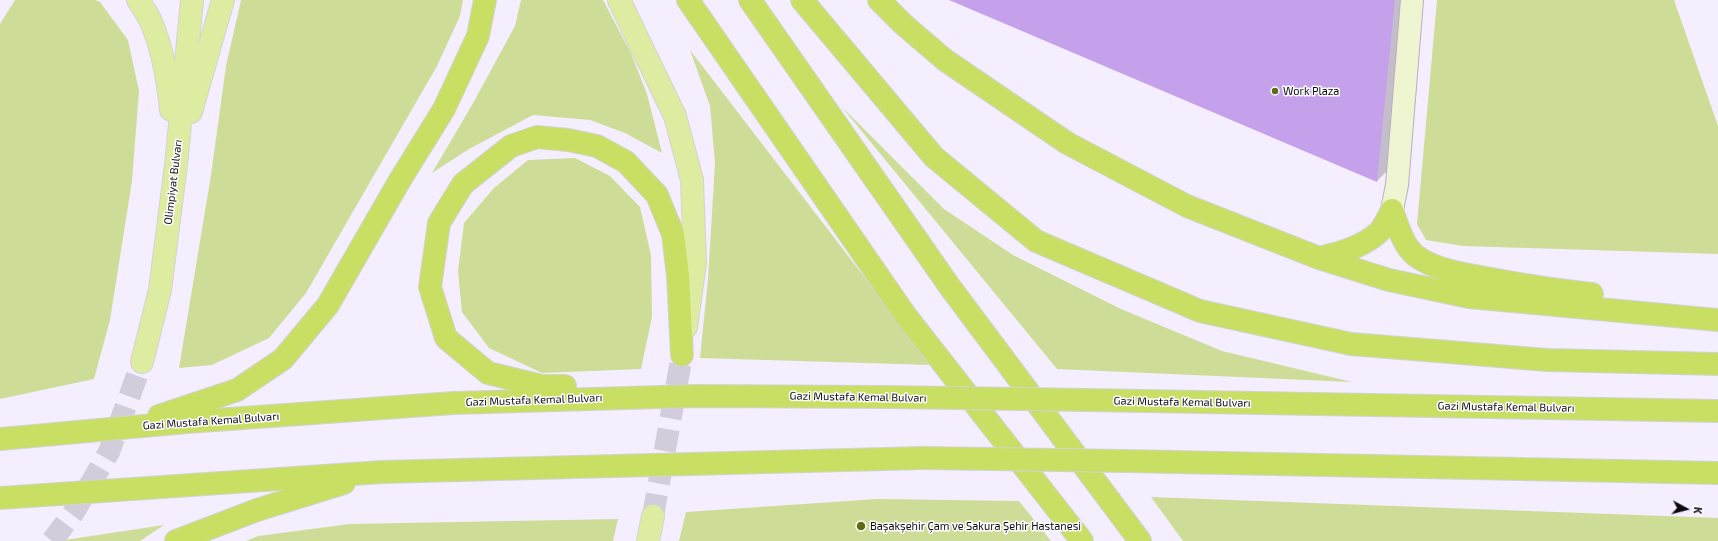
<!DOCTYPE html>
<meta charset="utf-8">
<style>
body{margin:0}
#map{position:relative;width:1718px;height:541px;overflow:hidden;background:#f5eefe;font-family:"Exo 2",sans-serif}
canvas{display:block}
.north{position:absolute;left:1666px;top:489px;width:40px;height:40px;-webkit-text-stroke:3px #fff;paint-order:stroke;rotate:97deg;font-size:11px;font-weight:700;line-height:16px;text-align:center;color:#0d0912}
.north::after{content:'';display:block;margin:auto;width:14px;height:18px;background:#0d0912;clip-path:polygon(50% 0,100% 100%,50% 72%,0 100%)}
</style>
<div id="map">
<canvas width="1718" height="541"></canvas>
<div class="north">K</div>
</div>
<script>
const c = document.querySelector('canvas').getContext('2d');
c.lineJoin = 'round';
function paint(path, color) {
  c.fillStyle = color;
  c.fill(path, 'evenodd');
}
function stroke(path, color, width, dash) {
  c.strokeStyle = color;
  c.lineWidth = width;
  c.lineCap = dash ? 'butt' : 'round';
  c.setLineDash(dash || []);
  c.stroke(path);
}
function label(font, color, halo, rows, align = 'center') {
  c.font = font + ' "Exo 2",sans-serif';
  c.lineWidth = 3;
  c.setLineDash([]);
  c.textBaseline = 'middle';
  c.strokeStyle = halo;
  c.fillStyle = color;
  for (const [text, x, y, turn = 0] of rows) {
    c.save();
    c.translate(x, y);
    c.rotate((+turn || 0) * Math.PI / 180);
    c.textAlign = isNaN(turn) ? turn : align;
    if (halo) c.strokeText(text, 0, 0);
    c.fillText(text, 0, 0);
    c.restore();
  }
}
const green = new Path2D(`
 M 15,0 L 95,0 L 100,2 L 128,40 L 139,91 L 132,181 L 110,320 L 94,379 L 0,399 L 0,24 Z
 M 241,0 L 463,0 L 460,16 L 437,66 L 306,293 L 269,338 L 212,365 L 179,368 L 211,175 L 226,66 Z
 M 521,0 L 603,0 L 631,53 L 647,94 L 662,153 L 625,133 L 590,120 L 533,115 L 469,149 L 432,173 L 472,105 L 515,26 Z
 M 1437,0 L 1674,0 L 1718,126 L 1718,254 L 1463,246 L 1426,240 L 1417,224 Z
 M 690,50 L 932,365 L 700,358 L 708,279 L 715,163 L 710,106 Z
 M 841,106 L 944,209 L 1013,255 L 1121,309 L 1222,351 L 1352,382 L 1057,369 Z
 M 575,158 L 610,176 L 640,207 L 651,255 L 652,317 L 641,369 L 542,373 L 489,348 L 462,312 L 458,271 L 464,223 L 494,188 L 528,160 Z
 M 1151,497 L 1718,518 L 1718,541 L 1183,541 Z
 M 877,499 L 1019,501 L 1051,541 L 679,541 L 686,512 Z
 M 618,519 L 613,541 L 246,541 L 258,536 L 350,524 Z
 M 164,525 L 140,541 L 58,541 Z`);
const shadow = new Path2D(`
 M 952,0 L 1413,0 L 1398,160 L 1377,181 Z`);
const building = new Path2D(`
 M 949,0 L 1395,0 L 1377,182 Z`);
const primaryTunnel = new Path2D(`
 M 653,516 L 682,355
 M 52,541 L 74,512 L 109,452 L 142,362`);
const secondary = new Path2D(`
 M 1392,210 L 1397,185 L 1412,0`);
const primary = new Path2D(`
 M 138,0 C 142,7 148,14 151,22 C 163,49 168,80 171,110
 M 619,0 L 675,116 L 692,180 L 695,263 L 686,327
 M 191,112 L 223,0
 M 142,362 L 160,290 L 176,165 L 192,0
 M 648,541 L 653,516`);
const highway = new Path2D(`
 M 688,0 L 906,316 L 1082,541
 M 750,0 L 950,287 L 1140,541
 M 802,0 L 934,157 L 1036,241 L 1200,311 L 1351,344 L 1547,360 L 1718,364
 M 879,0 L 903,24 L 945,60 L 1067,143 L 1187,206 L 1319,258 L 1389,280 L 1469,297 L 1718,320
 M 1392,210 C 1398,226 1403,246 1416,256 C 1435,270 1464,274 1486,278 C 1522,285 1557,290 1592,294
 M 1319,258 C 1340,253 1363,247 1379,232 C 1385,226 1388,217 1392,210
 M 565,386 L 542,386 L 488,373 L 446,338 L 430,287 L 439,223 L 463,184 L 511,146 L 537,137 L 568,140 L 597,146 L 626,162 L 657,195 L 673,234 L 678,276 L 682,355
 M 1086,400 L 1718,411
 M 159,416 L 237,390 L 283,359 L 328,305 L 400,180 L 444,109 L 478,36 L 485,0
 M 0,439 L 187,422 L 454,403 L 695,396 L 888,397
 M 1124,461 L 1718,473
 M 0,498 L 382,472 L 924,458
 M 176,541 L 257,510 L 344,483`);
const highwayBridge = new Path2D(`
 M 888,397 L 1086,400
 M 924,458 L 1124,461`);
const markers = [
 [1275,91,4,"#5e6b14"],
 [861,526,5,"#5e6b14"]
];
const poiNames = [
 ["Work Plaza",1283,91],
 ["Başakşehir Çam ve Sakura Şehir Hastanesi",870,526]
];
const streetNames = [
 ["Olimpiyat Bulvarı",173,182,-83],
 ["Gazi Mustafa Kemal Bulvarı",858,397,1],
 ["Gazi Mustafa Kemal Bulvarı",534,400,-2],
 ["Gazi Mustafa Kemal Bulvarı",1182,402,1],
 ["Gazi Mustafa Kemal Bulvarı",1506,407,1],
 ["Gazi Mustafa Kemal Bulvarı",211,421,-4]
];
paint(green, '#cddd98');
paint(shadow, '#0003');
paint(building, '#c4a1ea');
stroke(primaryTunnel, '#d2ccdb', 22, [22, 11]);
stroke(secondary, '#b8adc6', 24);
stroke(primary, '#d3d3d4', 24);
stroke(highway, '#d3d3d4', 24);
stroke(secondary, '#eef5d0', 22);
stroke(primary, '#deeca2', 22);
stroke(highway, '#c8df64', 22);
stroke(highwayBridge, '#d3d3d4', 24, []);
stroke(highwayBridge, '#c8df64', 22);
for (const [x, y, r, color] of markers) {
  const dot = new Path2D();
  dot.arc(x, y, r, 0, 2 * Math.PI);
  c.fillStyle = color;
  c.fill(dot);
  stroke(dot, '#fff', 1.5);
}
label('11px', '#0d0912', '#fff', poiNames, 'left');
label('11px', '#0d0912', '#fff', streetNames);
</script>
